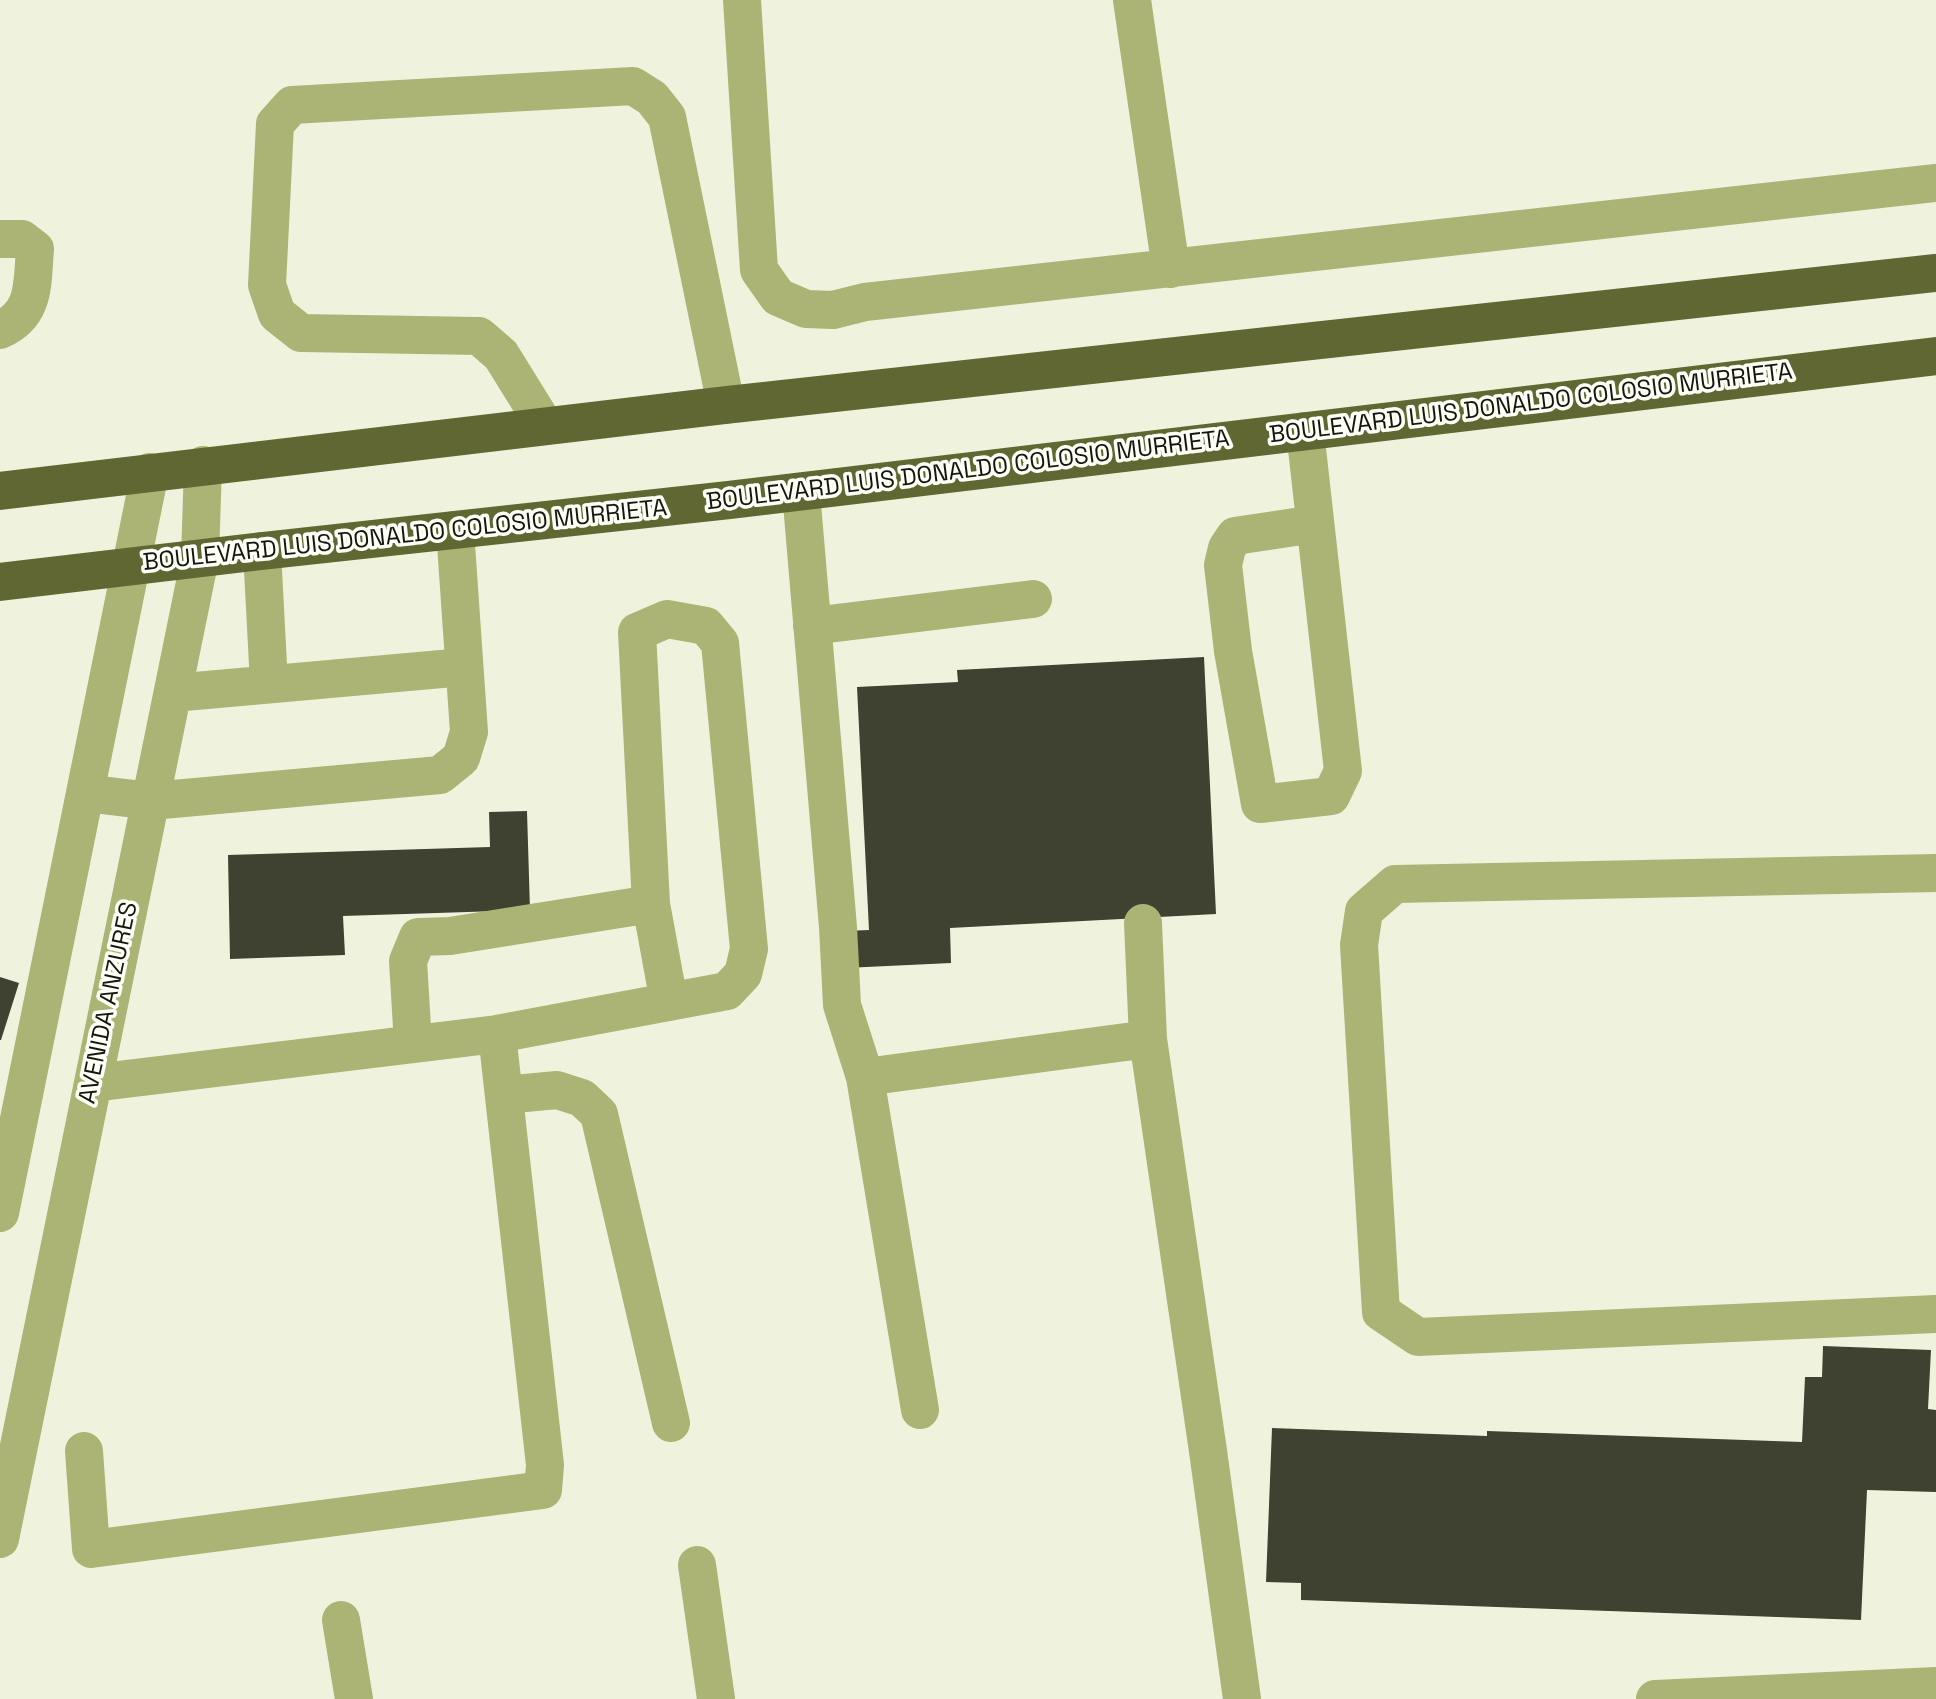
<!DOCTYPE html>
<style>
body{margin:0}
canvas{display:block;background:#eff3de}
</style>
<canvas width="1936" height="1699"></canvas>
<script>
const c = document.querySelector('canvas').getContext('2d');
c.lineJoin = 'round';
function paint(path, color) {
  c.fillStyle = color;
  c.fill(path, 'evenodd');
}
function stroke(path, color, width, dash) {
  c.strokeStyle = color;
  c.lineWidth = width;
  c.lineCap = dash ? 'butt' : 'round';
  c.setLineDash(dash || []);
  c.stroke(path);
}
function label(font, color, halo, rows, align = 'center') {
  c.font = font + ' "Space Grotesk",sans-serif';
  c.lineWidth = 7;
  c.setLineDash([]);
  c.textBaseline = 'middle';
  c.strokeStyle = halo;
  c.fillStyle = color;
  for (const [text, x, y, turn = 0] of rows) {
    c.save();
    c.translate(x, y);
    c.rotate((+turn || 0) * Math.PI / 180);
    c.textAlign = isNaN(turn) ? turn : align;
    if (halo) c.strokeText(text, 0, 0);
    c.fillText(text, 0, 0);
    c.restore();
  }
}
const building = new Path2D(`
 M 1204,657 L 1216,914 L 950,928 L 951,963 L 845,968 L 844,931 L 869,930 L 857,687 L 958,682 L 957,670 Z
 M 527,811 L 530,910 L 343,916 L 345,955 L 230,959 L 228,855 L 490,847 L 489,812 Z
 M 0,977 L 19,983 L 1,1040 L 0,1040 Z
 M 1823,1346 L 1931,1350 L 1928,1409 L 1936,1410 L 1936,1492 L 1867,1490 L 1861,1620 L 1301,1600 L 1301,1583 L 1266,1582 L 1272,1428 L 1487,1436 L 1487,1431 L 1802,1442 L 1805,1377 L 1822,1377 Z`);
const minor = new Path2D(`
 M 742,0 L 759,270 L 778,297 L 806,309 L 833,310 L 865,302 L 1936,183
 M 1132,0 L 1171,269
 M 0,239 L 22,239 L 35,249 C 32,283 36,314 0,330
 M 545,426 L 501,355 L 479,336 L 301,333 L 277,314 L 267,285 L 275,124 L 292,105 L 633,86 L 652,98 L 667,117 L 726,405
 M 1305,431 L 1343,771 L 1331,796 L 1260,804 L 1233,651 L 1223,565 L 1227,548 L 1235,536 L 1315,524
 M 801,492 L 838,927 L 842,1005 L 865,1077 L 920,1410
 M 262,551 L 269,684
 M 812,626 L 1033,599
 M 173,693 L 464,667
 M 85,793 L 151,801 L 440,775 L 461,758 L 469,732 L 455,530
 M 1936,873 L 1395,884 L 1364,911 L 1359,945 L 1381,1312 L 1418,1337 L 1936,1314
 M 1143,923 L 1148,1039
 M 413,1044 L 408,961 L 418,937 L 450,936 L 651,904
 M 865,1077 L 1148,1039 L 1208,1451 L 1242,1699
 M 93,1083 L 497,1034 L 727,991 L 743,974 L 749,949 L 720,643 L 706,626 L 667,619 L 637,632 L 651,904 L 669,1002
 M 504,1095 L 557,1090 L 582,1098 L 599,1114 L 671,1423
 M 0,1213 L 150,472
 M 84,1451 L 91,1549 L 543,1490 L 545,1465 L 497,1034
 M 0,1539 L 200,558 L 203,465
 M 697,1565 L 716,1699
 M 341,1620 L 354,1699
 M 1655,1699 L 1936,1686`);
const highway = new Path2D(`
 M 0,491 L 726,405 L 1936,273
 M 0,582 L 262,551 L 729,500 L 1936,356`);
const streetNames = [
 ["BOULEVARD LUIS DONALDO COLOSIO MURRIETA",1531,404,-7],
 ["BOULEVARD LUIS DONALDO COLOSIO MURRIETA",968,471,-7],
 ["BOULEVARD LUIS DONALDO COLOSIO MURRIETA",405,536,-6],
 ["AVENIDA ANZURES",109,1003,-78]
];
paint(building, '#3f4231');
stroke(minor, '#abb475', 38);
stroke(highway, '#606732', 38);
label('24px', '#15170f', '#fdfff6', streetNames);
</script>
